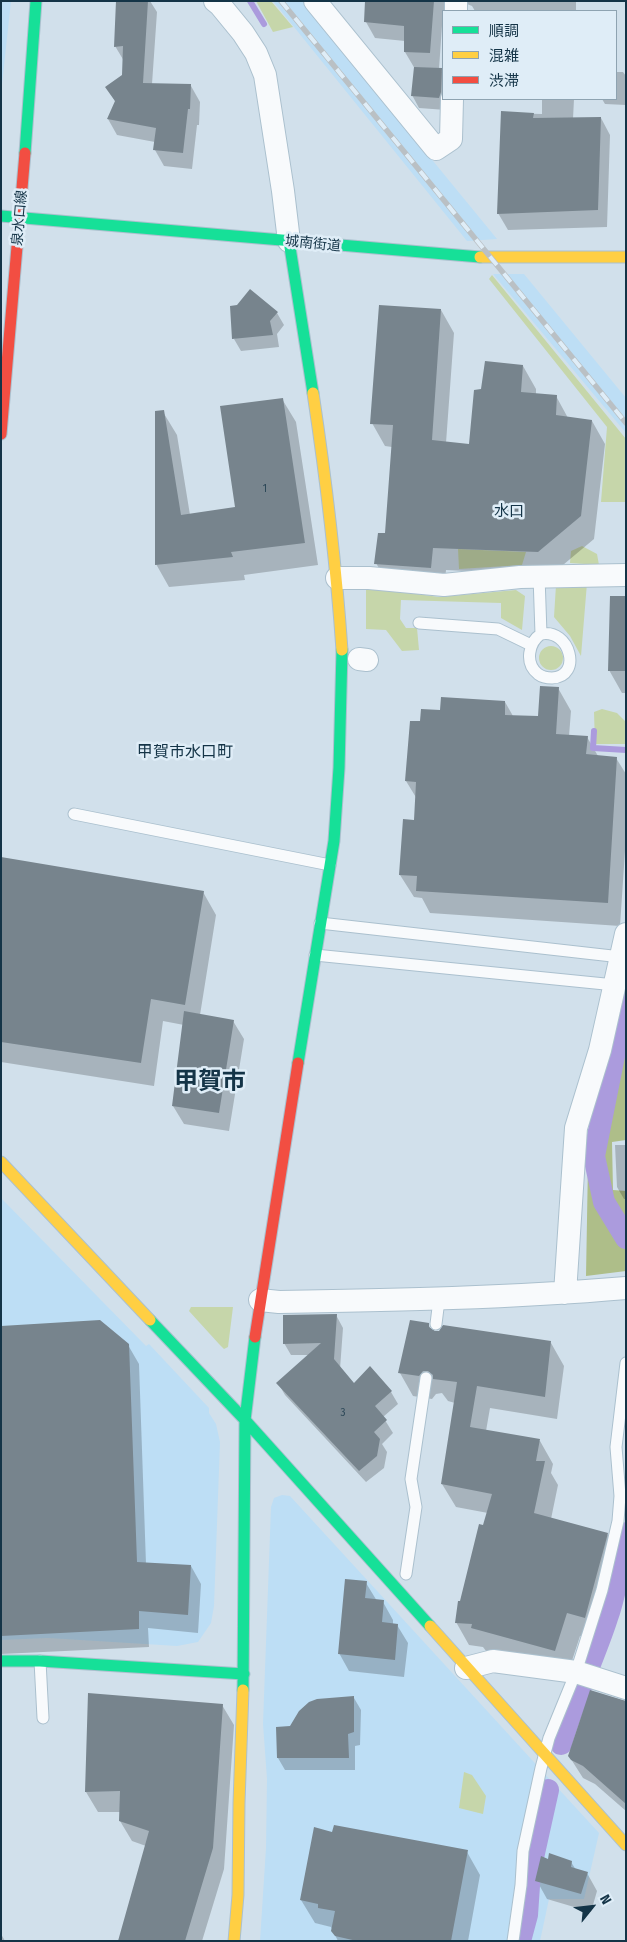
<!DOCTYPE html>
<meta charset="utf-8">
<style>
body{margin:0}
#map{position:relative;width:627px;height:1942px;overflow:hidden;background:#d1e0eb;font-family:"Fira Sans Condensed","Noto Sans JP",sans-serif}
canvas{display:block}
.frame{position:absolute;inset:0;border:2px solid #143447;pointer-events:none}
.legend{position:absolute;left:442px;top:10px;width:175px;height:90px;box-sizing:border-box;background:#dfedf7;border:1px solid #8ea3b1;margin:0;padding:6px 9px;list-style:none;font-size:15px;color:#143447}
.legend li{display:flex;align-items:center;gap:10px;height:25px}
.legend b{width:25px;border:1px solid #8ea3b1}
.north{position:absolute;left:567px;top:1882px;width:50px;height:50px;-webkit-text-stroke:4px #dfedf7;paint-order:stroke;rotate:61deg;font-size:14px;font-weight:700;line-height:20px;text-align:center;color:#143447}
.north::after{content:'';display:block;margin:auto;width:18px;height:22px;background:#143447;clip-path:polygon(50% 0,100% 100%,50% 72%,0 100%)}
</style>
<div id="map">
<canvas width="627" height="1942"></canvas>
<div class="frame"></div>
<ul class="legend">
<li><b style="height:6px;background:#16e098"></b>順調</li>
<li><b style="height:6px;background:#ffcf43"></b>混雑</li>
<li><b style="height:6px;background:#f24e42"></b>渋滞</li>
</ul>
<div class="north">N</div>
</div>
<script>
const c = document.querySelector('canvas').getContext('2d');
c.lineJoin = 'round';
function paint(path, color) {
  c.fillStyle = color;
  c.fill(path, 'evenodd');
}
function stroke(path, color, width, dash) {
  c.strokeStyle = color;
  c.lineWidth = width;
  c.lineCap = dash ? 'butt' : 'round';
  c.setLineDash(dash || []);
  c.stroke(path);
}
function label(font, color, halo, rows, align = 'center') {
  c.font = font + ' "Fira Sans Condensed","Noto Sans JP",sans-serif';
  c.lineWidth = 5;
  c.setLineDash([]);
  c.textBaseline = 'middle';
  c.strokeStyle = halo;
  c.fillStyle = color;
  for (const [text, x, y, turn = 0] of rows) {
    c.save();
    c.translate(x, y);
    c.rotate((+turn || 0) * Math.PI / 180);
    c.textAlign = isNaN(turn) ? turn : align;
    if (halo) c.strokeText(text, 0, 0);
    c.fillText(text, 0, 0);
    c.restore();
  }
}
const built = new Path2D(`
 M 1,1 L 11,1 L 1,94 Z
 M 273,1 L 302,1 L 497,239 L 467,241 Z
 M 493,274 L 524,274 L 626,398 L 626,433 Z
 M 1,1198 L 146,1346 L 149,1344 L 209,1408 L 209,1413 L 216,1424 L 220,1442 L 214,1606 L 211,1623 L 198,1642 L 177,1646 L 48,1638 L 1,1640 Z
 M 282,1495 L 290,1496 L 599,1833 L 584,1899 L 549,1899 L 540,1941 L 260,1941 L 266,1848 L 267,1779 L 263,1724 L 271,1507 L 274,1498 Z`);
const green = new Path2D(`
 M 256,1 L 271,1 L 293,27 L 273,32 Z
 M 492,275 L 626,439 L 626,502 L 601,502 L 607,427 L 489,279 Z
 M 582,546 L 597,554 L 599,565 L 570,563 L 571,551 Z
 M 458,549 L 526,552 L 522,565 L 459,569 Z
 M 587,583 L 581,656 L 570,636 L 554,617 L 556,585 Z
 M 366,587 L 439,597 L 516,590 L 525,596 L 522,630 L 501,618 L 501,603 L 401,600 L 400,619 L 406,628 L 417,628 L 419,650 L 402,651 L 386,630 L 366,629 Z
 M539 658a12 12 0 1 1 24 0a12 12 0 1 1-24 0Z
 M 602,709 L 617,713 L 626,722 L 626,744 L 595,744 L 594,712 Z
 M 191,1307 L 233,1307 L 228,1347 L 224,1349 L 219,1344 L 189,1311 Z
 M 464,1772 L 472,1775 L 486,1796 L 483,1814 L 459,1808 Z`);
const forest = new Path2D(`
 M 626,977 L 626,1140 L 612,1142 L 613,1190 L 626,1191 L 626,1271 L 586,1276 L 588,1163 L 609,1054 Z`);
const shadow = new Path2D(`
 M 117,1 L 150,1 L 157,12 L 152,84 L 191,86 L 200,102 L 199,125 L 197,125 L 192,169 L 164,166 L 155,150 L 155,142 L 117,135 L 108,119 L 116,103 L 107,87 L 123,76 L 124,61 L 115,46 Z
 M 366,1 L 576,1 L 576,11 L 475,11 L 472,6 L 467,4 L 454,11 L 443,11 L 439,69 L 443,73 L 443,99 L 446,110 L 419,108 L 412,95 L 415,69 L 405,52 L 405,41 L 375,38 L 366,22 Z
 M 616,72 L 623,72 L 626,76 L 626,105 L 605,104 L 602,99 L 616,99 Z
 M 542,99 L 574,99 L 573,119 L 601,118 L 610,135 L 607,227 L 508,230 L 498,213 L 503,113 L 542,114 Z
 M 441,310 L 454,333 L 446,443 L 470,446 L 482,390 L 523,366 L 536,389 L 536,395 L 556,396 L 568,418 L 592,421 L 605,444 L 594,539 L 551,575 L 446,570 L 444,591 L 389,586 L 376,563 L 386,535 L 392,447 L 385,446 L 372,423 Z
 M 277,313 L 284,325 L 277,334 L 279,347 L 241,351 L 234,339 Z
 M 282,399 L 296,422 L 318,565 L 244,575 L 245,580 L 169,587 L 156,564 L 163,412 L 177,435 L 190,515 L 237,508 Z
 M 626,598 L 626,693 L 622,693 L 609,670 Z
 M 558,688 L 571,711 L 569,736 L 587,737 L 598,756 L 616,758 L 626,774 L 626,836 L 620,926 L 430,913 L 422,898 L 414,897 L 400,875 L 416,821 L 417,799 L 406,781 L 422,723 L 441,711 L 505,702 L 513,716 L 540,717 Z
 M 1,858 L 203,892 L 216,915 L 200,1015 L 233,1021 L 244,1039 L 229,1131 L 184,1124 L 173,1106 L 184,1025 L 163,1021 L 154,1086 L 1,1062 Z
 M 615,1145 L 626,1145 L 626,1199 L 624,1199 L 617,1187 Z
 M 336,1315 L 343,1328 L 340,1369 L 354,1384 L 370,1368 L 391,1392 L 398,1404 L 383,1417 L 393,1433 L 382,1444 L 387,1452 L 384,1468 L 366,1482 L 285,1395 L 278,1383 L 309,1355 L 291,1355 L 284,1343 Z
 M 428,1324 L 432,1331 L 551,1343 L 564,1366 L 557,1419 L 490,1408 L 486,1431 L 540,1441 L 553,1464 L 551,1473 L 558,1485 L 551,1519 L 607,1534 L 620,1557 L 598,1641 L 580,1636 L 568,1673 L 486,1651 L 483,1647 L 469,1645 L 456,1622 L 488,1513 L 456,1507 L 442,1484 L 455,1403 L 448,1401 L 442,1393 L 436,1394 L 432,1399 L 413,1396 L 400,1373 Z
 M 1,1328 L 128,1345 L 139,1364 L 146,1564 L 191,1566 L 201,1584 L 198,1633 L 148,1628 L 149,1647 L 1,1654 Z
 M 366,1583 L 377,1601 L 383,1602 L 393,1620 L 393,1624 L 397,1625 L 408,1643 L 404,1677 L 349,1671 L 339,1653 Z
 M 354,1698 L 361,1710 L 360,1745 L 355,1746 L 355,1770 L 285,1770 L 278,1758 Z
 M 626,1702 L 626,1811 L 595,1784 L 583,1778 L 569,1756 Z
 M 222,1705 L 234,1725 L 224,1869 L 202,1941 L 119,1941 L 146,1846 L 132,1841 L 120,1821 L 121,1812 L 98,1812 L 86,1792 Z
 M 333,1833 L 467,1852 L 480,1875 L 468,1941 L 338,1941 L 331,1927 L 315,1923 L 301,1900 Z
 M 548,1860 L 571,1862 L 576,1870 L 587,1873 L 597,1891 L 591,1912 L 547,1899 L 537,1881 Z
 M 1,1934 L 5,1941 L 1,1941 Z`);
const stream = new Path2D(`
 M 250,1 L 264,24
 M 594,731 L 593,748 L 626,750`);
const canal = new Path2D(`
 M 626,996 L 594,1156 L 604,1202 L 626,1238
 M 561,1744 C 573,1701 593,1661 607,1618 C 617,1591 620,1561 626,1533
 M 520,1941 L 527,1915 L 530,1871 L 548,1790`);
const building = new Path2D(`
 M 116,1 L 148,1 L 143,83 L 191,84 L 190,109 L 188,109 L 183,153 L 153,150 L 156,128 L 107,119 L 115,101 L 105,87 L 122,75 L 123,46 L 114,47 Z
 M 365,1 L 434,1 L 430,53 L 404,52 L 404,26 L 364,22 Z
 M 414,67 L 442,68 L 441,92 L 439,98 L 411,96 Z
 M 501,111 L 534,113 L 533,118 L 601,117 L 598,210 L 497,214 Z
 M 250,289 L 278,312 L 270,321 L 273,335 L 232,339 L 230,306 L 237,305 Z
 M 379,305 L 441,309 L 432,440 L 469,444 L 474,390 L 481,389 L 485,361 L 523,365 L 521,392 L 557,395 L 556,415 L 592,420 L 581,516 L 538,552 L 433,548 L 431,568 L 374,564 L 378,533 L 385,533 L 393,425 L 370,424 Z
 M 283,398 L 305,543 L 231,552 L 233,557 L 155,565 L 155,411 L 164,410 L 181,515 L 235,507 L 220,406 Z
 M 610,596 L 626,596 L 626,671 L 608,671 Z
 M 540,686 L 559,687 L 556,734 L 588,736 L 586,754 L 617,757 L 608,903 L 416,891 L 417,876 L 399,875 L 403,819 L 414,820 L 416,782 L 405,781 L 410,721 L 420,721 L 421,709 L 440,710 L 441,697 L 505,701 L 505,715 L 538,716 Z
 M 1,857 L 204,891 L 185,1005 L 151,999 L 141,1063 L 1,1042 Z
 M 184,1011 L 234,1020 L 219,1113 L 172,1106 Z
 M 337,1314 L 334,1359 L 354,1383 L 370,1366 L 392,1391 L 375,1406 L 387,1420 L 374,1432 L 380,1439 L 377,1456 L 359,1471 L 276,1383 L 321,1343 L 283,1344 L 283,1315 Z
 M 100,1320 L 129,1344 L 137,1562 L 191,1565 L 188,1615 L 139,1611 L 139,1629 L 1,1636 L 1,1326 Z
 M 410,1320 L 429,1323 L 429,1327 L 435,1331 L 439,1331 L 443,1325 L 551,1341 L 545,1397 L 477,1386 L 470,1427 L 540,1439 L 536,1461 L 545,1461 L 534,1513 L 608,1533 L 585,1618 L 567,1613 L 555,1651 L 471,1628 L 472,1624 L 455,1623 L 458,1601 L 460,1601 L 479,1524 L 483,1525 L 492,1494 L 441,1484 L 457,1382 L 433,1379 L 433,1375 L 428,1371 L 423,1371 L 419,1376 L 398,1373 Z
 M 345,1579 L 367,1581 L 365,1598 L 384,1600 L 382,1622 L 398,1624 L 395,1660 L 338,1654 Z
 M 590,1690 L 626,1701 L 626,1804 L 583,1766 L 571,1760 L 568,1756 Z
 M 88,1693 L 223,1704 L 213,1848 L 185,1941 L 118,1941 L 149,1831 L 119,1821 L 120,1791 L 85,1792 Z
 M 354,1696 L 354,1732 L 348,1734 L 349,1758 L 277,1758 L 276,1727 L 290,1726 L 299,1711 L 309,1702 L 317,1699 Z
 M 334,1825 L 468,1850 L 451,1941 L 357,1941 L 335,1936 L 331,1931 L 335,1911 L 318,1908 L 318,1904 L 300,1900 L 314,1827 L 332,1832 Z
 M 549,1853 L 572,1861 L 571,1867 L 588,1872 L 581,1894 L 535,1881 L 541,1856 L 548,1859 Z`);
const lane = new Path2D(`
 M 539,576 L 541,634 C 529,642 524,663 538,674 C 542,677 547,678 552,678 C 583,677 570,628 541,634
 M 419,623 L 498,629 L 531,645
 M 74,814 L 330,865
 M 320,923 L 621,957
 M 315,955 L 615,985
 M 436,1324 L 439,1300
 M 406,1574 L 416,1507 L 411,1479 L 426,1378
 M 40,1661 L 43,1718
 M 513,1941 L 521,1885 L 523,1851 L 541,1768 L 549,1738 L 576,1672 L 602,1590 L 618,1521 L 620,1496 L 616,1447 L 626,1363`);
const street = new Path2D(`
 M 215,1 L 220,5 L 243,33 L 256,53 L 265,75 L 283,191 L 289,241
 M 315,1 L 436,149 L 451,139 L 452,99
 M 456,11 L 456,1
 M 337,578 L 369,578 L 444,585 L 520,577 L 626,575
 M 359,659 L 367,660
 M 565,1293 L 576,1128 L 600,1050 L 626,934
 M 260,1300 L 279,1302 C 395,1300 510,1298 626,1288
 M 466,1668 L 493,1661 L 576,1672 L 626,1688`);
const fast = new Path2D(`
 M 25,153 L 36,1
 M 1,216 L 480,257
 M 289,241 L 313,393
 M 298,1063 L 334,841 L 339,768 L 342,650
 M 150,1320 L 245,1420 L 430,1626
 M 1,1661 L 40,1661 L 244,1674
 M 243,1690 L 245,1420 L 255,1337`);
const slow = new Path2D(`
 M 480,257 L 626,257
 M 313,393 C 326,479 336,564 342,650
 M 1,1162 L 150,1320
 M 430,1626 L 626,1845
 M 234,1941 L 238,1895 L 239,1803 L 243,1690`);
const jam = new Path2D(`
 M 1,434 L 25,153
 M 255,1337 L 298,1063`);
const rail = new Path2D(`
 M 281,1 L 626,423`);
const numberNames = [
 ["1",265,489],
 ["3",343,1413]
];
const streetNames = [
 ["泉水口線",20,218,-85],
 ["城南街道",313,244,6]
];
const neighbourhoodNames = [
 ["水口",509,512]
];
const quarterNames = [
 ["甲賀市水口町",185,753]
];
const townNames = [
 ["甲賀市",210,1082]
];
paint(built, '#bddef5');
paint(green, '#c6d6aa');
paint(forest, '#aebe89');
paint(shadow, '#0003');
stroke(stream, '#ab9bdd', 6);
stroke(canal, '#ab9bdd', 22);
paint(building, '#77848d');
stroke(lane, '#abc0ce', 13);
stroke(street, '#abc0ce', 24);
stroke(fast, '#abc0ce', 13);
stroke(slow, '#abc0ce', 13);
stroke(jam, '#abc0ce', 13);
stroke(lane, '#f8fafc', 11);
stroke(street, '#f8fafc', 22);
stroke(fast, '#16e098', 11);
stroke(slow, '#ffcf43', 11);
stroke(jam, '#f24e42', 11);
stroke(rail, '#bac0c4', 5.5);
stroke(rail, '#dfedf7', 4, [11]);
label('11px', '#2d4858', null, numberNames);
label('14px', '#143447', '#dfedf7', streetNames);
label('15px', '#143447', '#dfedf7', neighbourhoodNames);
label('16px', '#143447', '#dfedf7', quarterNames);
label('bold 24px', '#143447', '#dfedf7', townNames);
</script>
